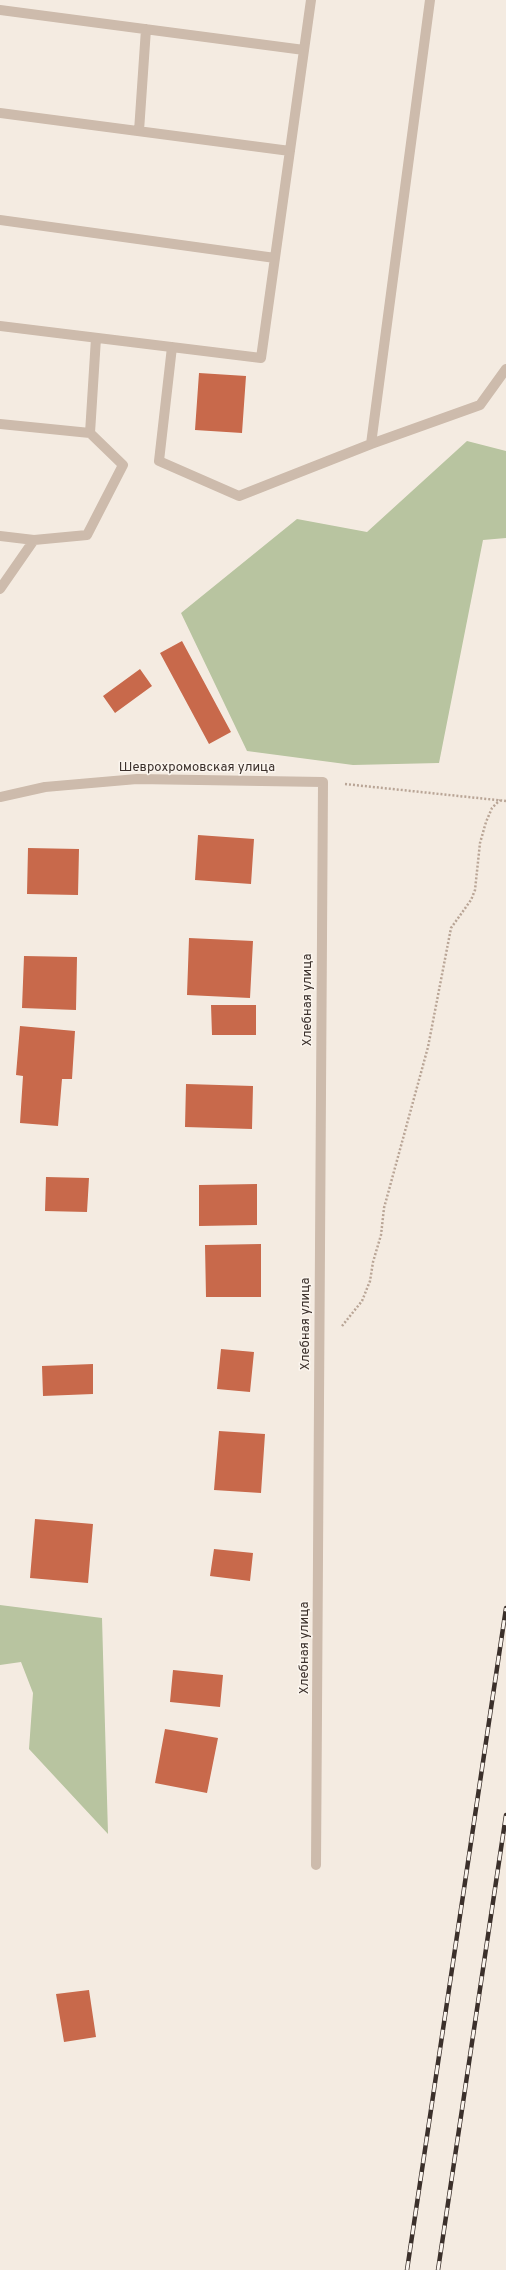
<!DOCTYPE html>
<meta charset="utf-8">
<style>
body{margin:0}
canvas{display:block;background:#f4ebe1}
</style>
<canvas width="506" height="2270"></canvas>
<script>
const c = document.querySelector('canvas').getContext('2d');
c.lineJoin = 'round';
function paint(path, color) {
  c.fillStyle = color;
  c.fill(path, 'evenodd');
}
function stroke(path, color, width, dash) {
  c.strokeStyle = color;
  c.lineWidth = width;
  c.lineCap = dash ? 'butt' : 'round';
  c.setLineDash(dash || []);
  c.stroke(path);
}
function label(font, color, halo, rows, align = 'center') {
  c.font = font + ' Overpass,sans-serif';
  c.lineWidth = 3;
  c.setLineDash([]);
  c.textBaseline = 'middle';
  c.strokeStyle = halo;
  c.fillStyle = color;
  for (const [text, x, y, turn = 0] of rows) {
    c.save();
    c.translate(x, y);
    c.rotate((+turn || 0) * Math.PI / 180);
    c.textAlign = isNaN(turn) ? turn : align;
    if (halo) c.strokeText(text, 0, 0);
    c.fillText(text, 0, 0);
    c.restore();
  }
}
const green = new Path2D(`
 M 467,441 L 506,451 L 506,538 L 483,540 L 439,763 L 353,765 L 247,751 L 181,613 L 297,519 L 367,532 Z
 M 0,1605 L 102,1618 L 108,1834 L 29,1749 L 33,1693 L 21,1662 L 0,1665 Z`);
const building = new Path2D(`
 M 199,373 L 246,376 L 242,433 L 195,430 Z
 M 182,641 L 231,732 L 209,744 L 160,653 Z
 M 140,669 L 152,686 L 115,713 L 103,696 Z
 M 198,835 L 254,839 L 251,884 L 195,880 Z
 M 28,848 L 79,849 L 78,895 L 27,894 Z
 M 189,938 L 253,941 L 250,998 L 187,995 Z
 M 24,956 L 77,957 L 76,1010 L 22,1008 Z
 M 211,1005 L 256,1005 L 256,1035 L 212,1035 Z
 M 20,1026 L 75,1031 L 72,1079 L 62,1079 L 58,1126 L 20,1123 L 23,1076 L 16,1075 Z
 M 186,1084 L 253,1086 L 252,1129 L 185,1127 Z
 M 46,1177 L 89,1178 L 87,1212 L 45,1211 Z
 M 257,1184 L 257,1225 L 199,1226 L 199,1185 Z
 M 261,1244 L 261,1297 L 206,1297 L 205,1245 Z
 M 221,1349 L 254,1352 L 250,1392 L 217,1389 Z
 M 93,1364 L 93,1394 L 43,1396 L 42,1366 Z
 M 219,1431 L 265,1434 L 261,1493 L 214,1490 Z
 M 35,1519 L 93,1524 L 88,1583 L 30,1578 Z
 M 214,1549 L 253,1553 L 250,1581 L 210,1576 Z
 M 173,1670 L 223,1675 L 220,1707 L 170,1702 Z
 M 165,1729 L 218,1738 L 207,1793 L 155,1783 Z
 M 89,1990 L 96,2037 L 64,2042 L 56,1994 Z`);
const path = new Path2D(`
 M 345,784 L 506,801
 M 342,1326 L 362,1301 L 370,1281 L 373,1262 L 381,1235 L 384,1208 L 428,1047 L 451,928 L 471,900 L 475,890 L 480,843 L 486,822 L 492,808 L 500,800`);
const lane = new Path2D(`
 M 0,10 L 304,50
 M 0,113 L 290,151
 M 139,131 L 146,29
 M 0,220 L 275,258
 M 0,326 L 261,358 L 311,0
 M 172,347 L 159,461 L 239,496 L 371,444 L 480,405 L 506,369
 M 0,424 L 90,433
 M 371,444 L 430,0
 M 0,536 L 34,540
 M 0,589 L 34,540 L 87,535 L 123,465 L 90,433 L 96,338`);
const street = new Path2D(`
 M 0,797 L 45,787 L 137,779 L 323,782 L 316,1865`);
const rail = new Path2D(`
 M 407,2270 L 506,1608
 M 438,2270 L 506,1815`);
const streetNames = [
 ["Шеврохромовская улица",197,768],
 ["Хлебная улица",308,1000,-90],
 ["Хлебная улица",306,1324,-90],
 ["Хлебная улица",305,1648,-90]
];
paint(green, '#b8c4a0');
paint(building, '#c8694b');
stroke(path, '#b9a596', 2.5, [2, 2]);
stroke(lane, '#cdbbac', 10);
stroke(street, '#cdbbac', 10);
stroke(rail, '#3b302b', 4.5);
stroke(rail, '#fbf5ee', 3, [9]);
label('13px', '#3b302b', '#fbf5ee', streetNames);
</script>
